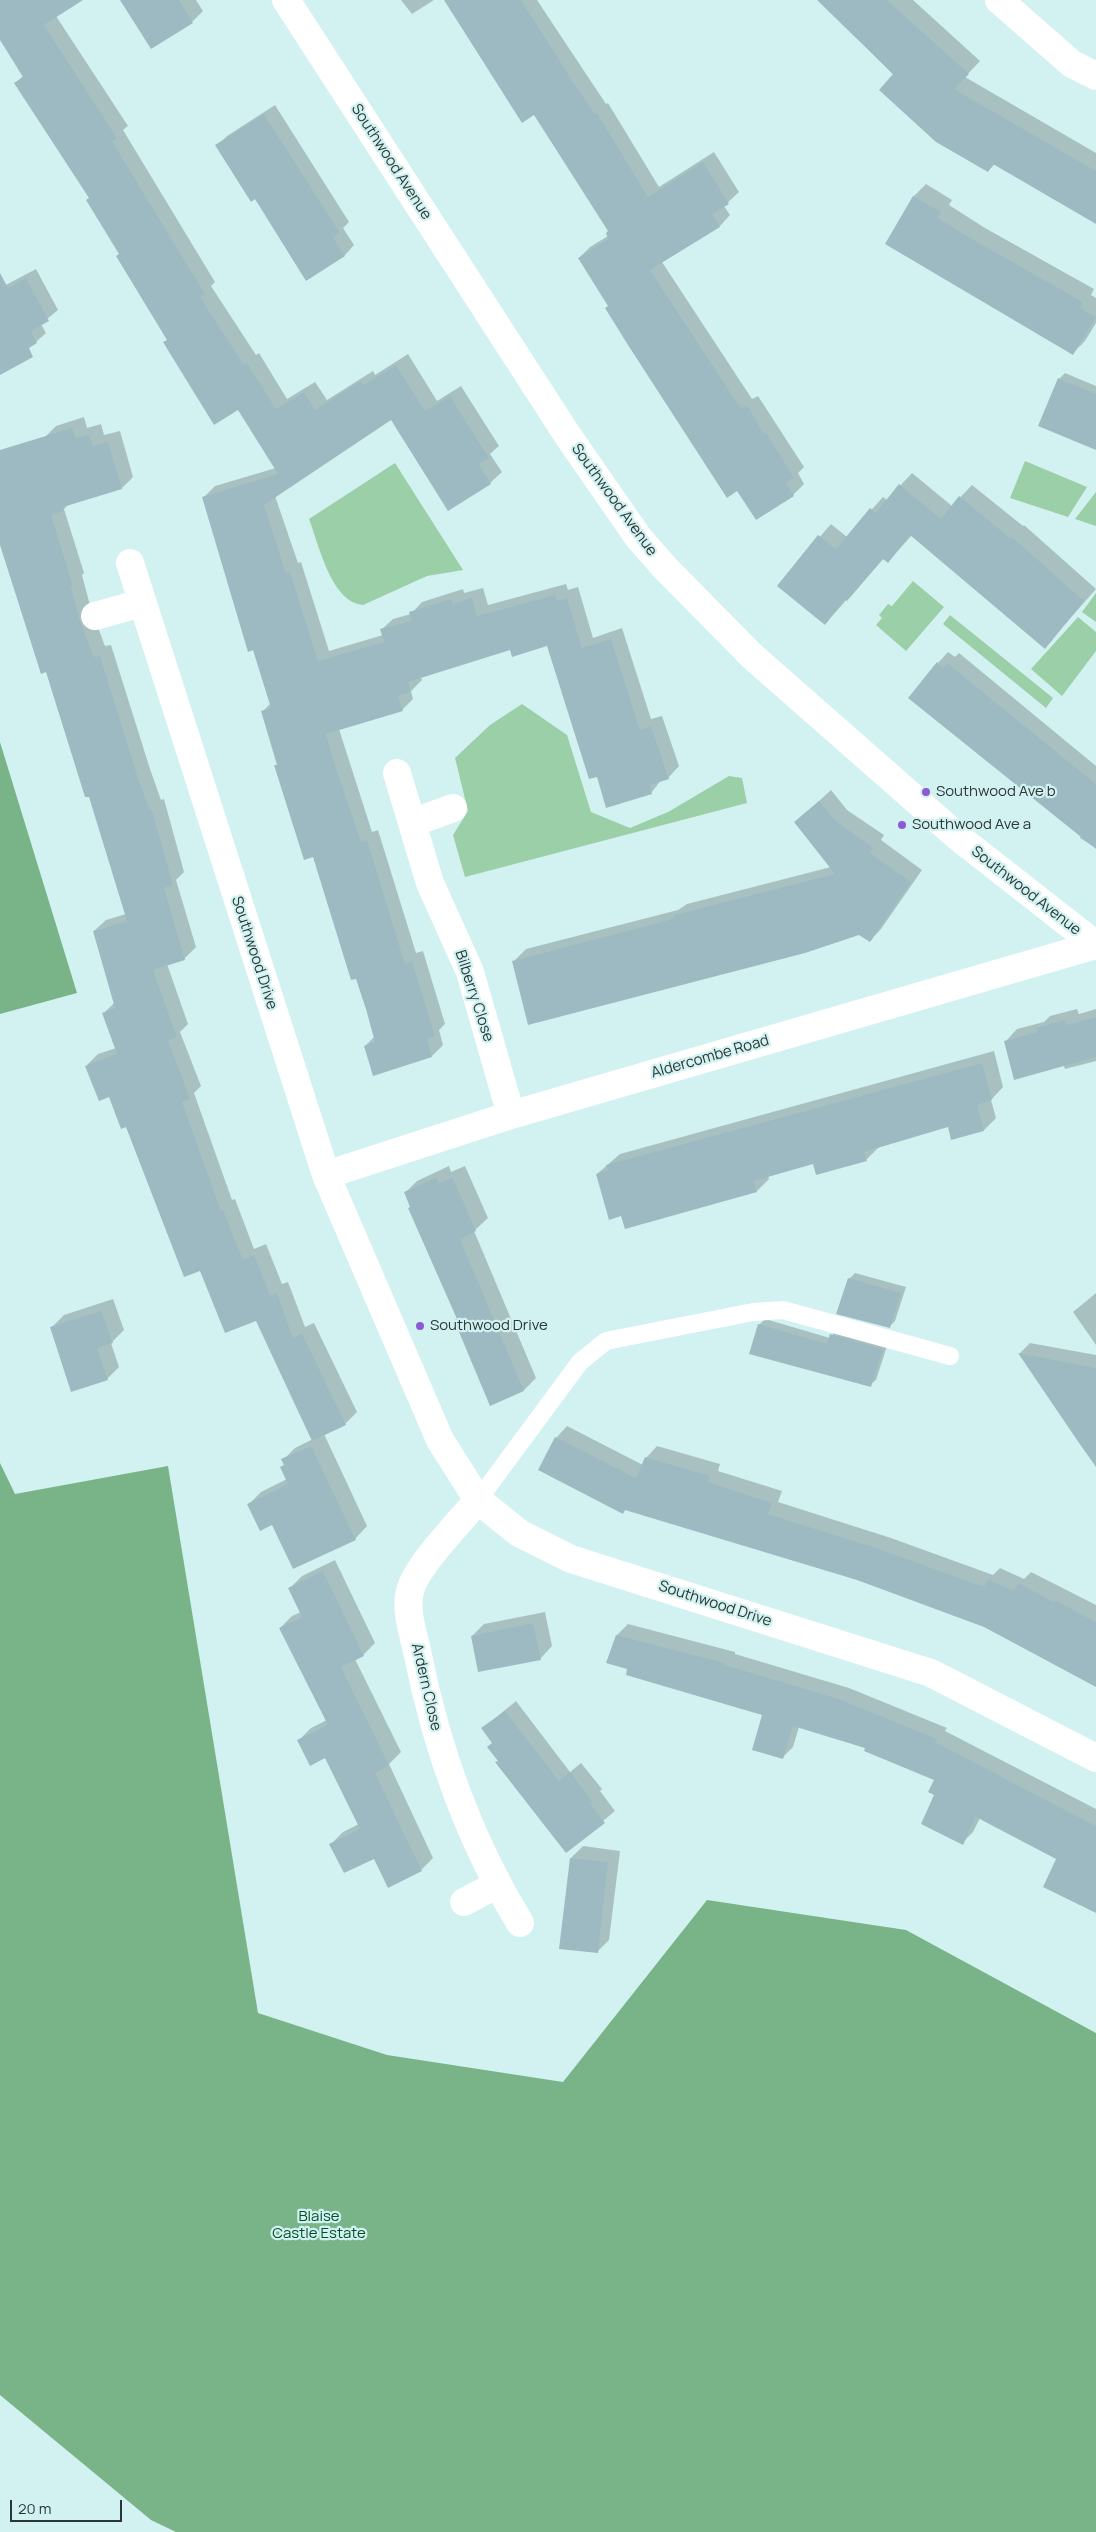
<!DOCTYPE html>
<style>
body{margin:0}
#map{position:relative;width:1096px;height:2532px;overflow:hidden;background:#d2f2f1;font-family:Manrope,sans-serif}
canvas{display:block}
.scale{position:absolute;left:10px;top:2500px;width:112px;height:22px;box-sizing:border-box;border:2px solid #2a3736;border-top:0;padding-left:6px;font-size:15px;line-height:18px;white-space:nowrap;color:#2a3736;-webkit-text-stroke:4px #d2f2f1;paint-order:stroke}
</style>
<div id="map">
<canvas width="1096" height="2532"></canvas>
<div class="scale">20 m</div>
</div>
<script>
const c = document.querySelector('canvas').getContext('2d');
c.lineJoin = 'round';
function paint(path, color) {
  c.fillStyle = color;
  c.fill(path, 'evenodd');
}
function stroke(path, color, width, dash) {
  c.strokeStyle = color;
  c.lineWidth = width;
  c.lineCap = dash ? 'butt' : 'round';
  c.setLineDash(dash || []);
  c.stroke(path);
}
function label(font, color, halo, rows, align = 'center') {
  c.font = font + ' Manrope,sans-serif';
  c.lineWidth = 4.5;
  c.setLineDash([]);
  c.textBaseline = 'middle';
  c.strokeStyle = halo;
  c.fillStyle = color;
  for (const [text, x, y, turn = 0] of rows) {
    c.save();
    c.translate(x, y);
    c.rotate((+turn || 0) * Math.PI / 180);
    c.textAlign = isNaN(turn) ? turn : align;
    if (halo) c.strokeText(text, 0, 0);
    c.fillText(text, 0, 0);
    c.restore();
  }
}
const green = new Path2D(`
 M 1025,461 L 1087,487 L 1068,517 L 1010,498 Z
 M 395,463 L 463,570 L 427,576 L 363,605 C 331,602 319,545 309,519 Z
 M 1096,492 L 1096,526 L 1075,519 Z
 M 913,581 L 944,607 L 906,651 L 876,625 L 882,618 L 879,615 L 888,604 L 892,606 Z
 M 1096,593 L 1096,622 L 1082,612 Z
 M 950,615 L 1053,698 L 1046,708 L 943,624 Z
 M 1078,617 L 1096,632 L 1096,651 L 1062,696 L 1031,669 Z
 M 522,704 L 567,735 L 591,812 L 630,828 L 668,812 L 729,776 L 742,778 L 747,803 L 465,877 L 453,835 L 468,811 L 455,758 L 490,725 Z`);
const forest = new Path2D(`
 M 0,742 L 77,993 L 0,1014 Z
 M 0,1463 L 15,1494 L 168,1466 L 258,2013 L 387,2055 L 563,2082 L 707,1900 L 906,1930 L 1096,2033 L 1096,2532 L 176,2532 L 151,2520 L 0,2395 Z`);
const shadow = new Path2D(`
 M 0,0 L 81,0 L 56,16 L 128,126 L 123,130 L 215,282 L 211,286 L 256,355 L 259,353 L 287,399 L 315,382 L 327,400 L 373,371 L 375,375 L 408,354 L 437,401 L 461,386 L 499,446 L 490,454 L 502,472 L 490,483 L 392,418 L 275,496 L 298,563 L 301,562 L 329,651 L 383,635 L 381,630 L 393,619 L 411,614 L 422,602 L 463,589 L 464,593 L 483,588 L 488,605 L 566,584 L 568,590 L 578,587 L 593,638 L 622,628 L 651,719 L 662,716 L 679,766 L 668,778 L 662,779 L 651,793 L 597,775 L 548,644 L 510,648 L 421,677 L 422,680 L 411,691 L 413,699 L 402,710 L 339,729 L 372,832 L 378,830 L 416,953 L 423,951 L 445,1024 L 439,1030 L 443,1045 L 432,1056 L 365,1046 L 375,1036 L 367,1009 L 314,855 L 276,766 L 278,763 L 262,712 L 271,703 L 203,498 L 215,486 L 276,468 L 238,409 L 168,340 L 90,198 L 16,83 L 24,75 L 0,37 Z
 M 121,0 L 196,0 L 203,11 L 192,22 Z
 M 401,0 L 434,0 L 412,14 Z
 M 446,0 L 537,0 L 606,104 L 608,103 L 659,187 L 714,152 L 739,192 L 724,206 L 730,215 L 720,226 L 662,262 L 752,399 L 758,396 L 804,467 L 798,473 L 804,484 L 793,495 L 756,518 L 609,305 L 579,258 L 590,247 L 608,236 L 610,231 L 535,113 Z
 M 820,0 L 913,0 L 980,61 L 965,77 L 1096,153 L 1096,222 L 995,164 L 988,171 Z
 M 275,105 L 349,222 L 343,228 L 354,245 L 345,255 L 307,279 L 255,197 L 217,146 L 227,136 Z
 M 926,184 L 952,200 L 949,205 L 985,228 L 1094,289 L 1091,295 L 1096,298 L 1096,323 L 1085,341 L 1073,353 L 886,243 L 914,196 Z
 M 36,269 L 58,310 L 41,324 L 46,333 L 36,342 L 0,361 L 0,288 Z
 M 1065,373 L 1096,386 L 1096,448 L 1059,379 Z
 M 84,417 L 87,428 L 101,424 L 104,435 L 120,431 L 133,477 L 122,488 L 69,504 L 64,509 L 84,573 L 82,575 L 91,609 L 105,646 L 111,645 L 150,769 L 161,800 L 164,799 L 184,872 L 176,880 L 196,947 L 184,959 L 167,964 L 188,1024 L 180,1032 L 201,1086 L 194,1093 L 232,1200 L 235,1199 L 254,1249 L 266,1244 L 282,1284 L 288,1282 L 305,1327 L 314,1323 L 357,1412 L 345,1424 L 324,1434 L 367,1526 L 355,1539 L 272,1524 L 249,1504 L 261,1492 L 287,1479 L 283,1460 L 295,1448 L 313,1439 L 257,1319 L 201,1269 L 109,1095 L 86,1066 L 98,1054 L 116,1048 L 103,1014 L 115,1002 L 94,931 L 106,920 L 126,914 L 90,795 L 0,541 L 0,470 L 45,437 L 56,426 Z
 M 912,473 L 952,506 L 972,485 L 1023,526 L 1024,525 L 1096,589 L 1045,647 L 912,535 L 888,562 L 884,558 L 825,624 L 778,585 L 831,524 L 847,537 L 883,497 L 887,500 Z
 M 948,652 L 955,657 L 959,653 L 1096,766 L 1096,848 L 1080,838 L 1081,836 L 938,663 Z
 M 831,790 L 847,810 L 884,835 L 881,840 L 922,870 L 881,929 L 870,941 L 859,934 L 514,961 L 526,949 L 678,910 L 687,904 L 831,867 L 796,822 Z
 M 1077,1009 L 1079,1014 L 1096,1009 L 1096,1061 L 1065,1069 L 1063,1064 L 1005,1042 L 1017,1029 L 1044,1022 L 1050,1016 Z
 M 994,1051 L 1003,1087 L 991,1100 L 996,1118 L 984,1130 L 949,1126 L 879,1147 L 866,1160 L 814,1163 L 768,1176 L 769,1179 L 757,1191 L 622,1215 L 597,1174 L 620,1154 Z
 M 449,1166 L 451,1172 L 465,1166 L 488,1218 L 474,1231 L 536,1378 L 524,1390 L 491,1404 L 458,1318 L 405,1193 L 417,1181 Z
 M 855,1273 L 906,1287 L 895,1321 L 889,1327 L 849,1279 Z
 M 1096,1293 L 1096,1345 L 1073,1312 Z
 M 113,1299 L 124,1330 L 111,1343 L 119,1367 L 107,1379 L 52,1327 L 64,1315 Z
 M 765,1319 L 830,1338 L 837,1329 L 888,1343 L 876,1380 L 870,1385 L 759,1325 Z
 M 1030,1343 L 1096,1355 L 1096,1465 L 1020,1353 Z
 M 567,1426 L 643,1465 L 646,1458 L 657,1446 L 720,1464 L 718,1471 L 782,1491 L 778,1502 L 891,1538 L 993,1575 L 1000,1568 L 1024,1579 L 1031,1572 L 1096,1605 L 1096,1684 L 984,1626 L 858,1579 L 625,1509 L 556,1438 Z
 M 335,1560 L 375,1643 L 363,1655 L 355,1659 L 401,1752 L 389,1764 L 433,1858 L 421,1870 L 331,1844 L 343,1832 L 359,1824 L 326,1756 L 299,1740 L 311,1728 L 327,1720 L 280,1628 L 292,1616 L 301,1612 L 290,1588 L 302,1576 Z
 M 545,1612 L 552,1646 L 540,1659 L 472,1636 L 484,1624 Z
 M 628,1624 L 735,1652 L 735,1654 L 849,1688 L 947,1728 L 945,1731 L 1096,1809 L 1096,1901 L 1058,1858 L 980,1818 L 973,1832 L 962,1843 L 936,1779 L 867,1748 L 799,1727 L 793,1747 L 782,1758 L 764,1714 L 629,1668 L 617,1635 Z
 M 516,1701 L 570,1772 L 581,1763 L 602,1789 L 600,1791 L 615,1811 L 567,1851 L 499,1760 L 494,1743 L 483,1728 Z
 M 583,1846 L 620,1851 L 609,1940 L 597,1952 L 561,1947 L 571,1858 Z`);
const building = new Path2D(`
 M 0,0 L 83,0 L 44,25 L 117,138 L 112,141 L 205,294 L 200,297 L 244,365 L 247,363 L 276,409 L 304,392 L 315,410 L 361,381 L 363,385 L 396,365 L 425,411 L 450,396 L 489,458 L 479,464 L 491,484 L 448,511 L 391,420 L 264,505 L 286,573 L 290,572 L 318,661 L 384,642 L 380,629 L 412,621 L 409,612 L 451,599 L 453,604 L 472,598 L 477,616 L 555,595 L 557,601 L 567,598 L 582,648 L 611,639 L 640,730 L 651,726 L 669,779 L 650,785 L 652,794 L 606,808 L 597,777 L 589,779 L 547,646 L 512,657 L 510,650 L 408,682 L 411,692 L 398,696 L 403,711 L 326,734 L 333,759 L 361,842 L 367,840 L 405,964 L 412,961 L 435,1036 L 427,1038 L 432,1057 L 373,1076 L 364,1046 L 375,1042 L 366,1009 L 356,979 L 351,980 L 313,857 L 304,860 L 274,765 L 277,765 L 261,711 L 271,708 L 253,650 L 248,652 L 202,497 L 278,474 L 238,410 L 214,425 L 163,342 L 167,340 L 116,256 L 119,254 L 86,200 L 89,198 L 14,83 L 23,77 L 0,40 Z
 M 120,0 L 179,0 L 193,23 L 151,49 Z
 M 444,0 L 521,0 L 577,88 L 595,114 L 597,113 L 648,197 L 703,162 L 729,204 L 712,214 L 720,227 L 650,270 L 741,409 L 747,405 L 764,434 L 766,433 L 776,449 L 794,478 L 786,483 L 794,496 L 756,520 L 737,491 L 727,498 L 628,345 L 605,308 L 608,306 L 578,258 L 608,239 L 606,233 L 608,231 L 534,115 L 522,123 Z
 M 817,0 L 887,0 L 969,74 L 954,89 L 1096,171 L 1096,224 L 993,164 L 988,172 L 936,142 L 879,90 L 893,74 Z
 M 264,114 L 340,233 L 333,237 L 345,256 L 306,281 L 255,199 L 251,202 L 215,145 Z
 M 913,196 L 941,212 L 938,218 L 972,239 L 1083,302 L 1080,308 L 1096,317 L 1073,355 L 885,244 Z
 M 0,273 L 8,288 L 26,278 L 49,321 L 31,331 L 37,343 L 29,348 L 33,357 L 0,375 Z
 M 1058,378 L 1096,394 L 1096,450 L 1038,426 Z
 M 72,428 L 76,438 L 89,435 L 93,446 L 108,442 L 122,489 L 63,507 L 64,511 L 51,515 L 73,586 L 71,587 L 80,621 L 94,657 L 100,656 L 139,781 L 150,811 L 152,810 L 173,885 L 164,888 L 185,960 L 153,970 L 177,1037 L 168,1040 L 190,1099 L 182,1102 L 221,1211 L 223,1210 L 243,1260 L 254,1255 L 270,1295 L 277,1293 L 293,1338 L 302,1333 L 346,1425 L 312,1441 L 256,1321 L 225,1333 L 200,1271 L 184,1277 L 126,1127 L 121,1129 L 109,1097 L 99,1101 L 85,1066 L 117,1054 L 102,1013 L 115,1008 L 93,931 L 127,921 L 89,797 L 85,797 L 46,672 L 41,674 L 0,545 L 0,450 Z
 M 899,484 L 941,519 L 959,496 L 1010,538 L 1011,536 L 1084,601 L 1045,649 L 910,535 L 888,563 L 883,559 L 847,601 L 845,599 L 825,625 L 777,586 L 818,535 L 836,549 L 870,508 L 876,513 Z
 M 937,662 L 943,668 L 947,663 L 1096,784 L 1096,849 L 908,698 Z
 M 819,801 L 836,821 L 873,848 L 870,853 L 911,882 L 870,942 L 859,935 L 805,953 L 528,1025 L 512,961 L 665,921 L 674,918 L 674,915 L 835,874 L 794,822 Z
 M 1096,1017 L 1096,1057 L 1014,1080 L 1004,1041 L 1037,1032 L 1036,1028 L 1065,1020 L 1066,1025 Z
 M 982,1063 L 992,1100 L 977,1105 L 984,1131 L 951,1140 L 948,1127 L 864,1152 L 867,1161 L 816,1175 L 813,1164 L 754,1181 L 757,1192 L 625,1229 L 621,1216 L 609,1220 L 596,1174 L 608,1170 L 606,1165 Z
 M 437,1177 L 439,1183 L 453,1178 L 476,1231 L 460,1239 L 524,1391 L 490,1406 L 454,1320 L 457,1319 L 408,1208 L 410,1207 L 404,1192 Z
 M 848,1278 L 901,1293 L 890,1328 L 836,1314 Z
 M 101,1311 L 113,1343 L 97,1348 L 108,1380 L 71,1392 L 50,1327 Z
 M 758,1324 L 827,1344 L 830,1334 L 883,1349 L 871,1387 L 749,1354 Z
 M 1018,1353 L 1096,1368 L 1096,1467 L 1077,1440 Z
 M 555,1437 L 636,1478 L 645,1457 L 710,1476 L 708,1482 L 772,1503 L 768,1514 L 879,1549 L 984,1587 L 988,1579 L 1014,1591 L 1018,1583 L 1054,1602 L 1055,1600 L 1096,1622 L 1096,1687 L 984,1627 L 857,1580 L 625,1510 L 623,1514 L 538,1470 Z
 M 311,1446 L 356,1540 L 293,1569 L 272,1525 L 260,1531 L 247,1504 L 288,1484 L 280,1467 L 284,1465 L 281,1459 Z
 M 323,1571 L 364,1656 L 341,1667 L 389,1765 L 375,1773 L 422,1871 L 388,1888 L 374,1859 L 344,1873 L 329,1844 L 360,1829 L 325,1758 L 310,1766 L 297,1740 L 328,1725 L 279,1628 L 302,1617 L 288,1588 Z
 M 533,1623 L 541,1660 L 478,1672 L 471,1636 Z
 M 616,1635 L 725,1663 L 725,1665 L 839,1699 L 937,1739 L 935,1742 L 1096,1826 L 1096,1913 L 1043,1887 L 1056,1859 L 976,1817 L 963,1845 L 921,1824 L 934,1795 L 928,1792 L 934,1780 L 864,1751 L 865,1748 L 793,1726 L 783,1759 L 752,1750 L 762,1715 L 626,1675 L 627,1669 L 606,1663 Z
 M 505,1711 L 559,1781 L 570,1772 L 592,1801 L 590,1803 L 605,1823 L 566,1853 L 495,1762 L 498,1761 L 487,1747 L 492,1743 L 481,1728 Z
 M 570,1858 L 608,1862 L 598,1953 L 559,1949 Z`);
const lane = new Path2D(`
 M 478,1500 L 580,1362 L 606,1341 L 753,1312 L 783,1310 L 950,1356`);
const street = new Path2D(`
 M 286,0 L 568,436 L 638,537 L 666,569 L 752,656 L 958,837 L 1096,945
 M 999,0 L 1072,64 L 1096,76
 M 130,563 L 326,1175 L 440,1440 L 478,1500 L 519,1533 L 571,1559 L 931,1673 L 1096,1758
 M 95,616 L 142,603
 M 397,773 L 430,883 L 470,972 L 511,1115
 M 412,823 L 453,808
 M 326,1175 L 511,1115 L 1096,945
 M 478,1500 C 460,1522 416,1566 410,1591 C 405,1610 413,1633 417,1651 C 436,1747 469,1840 520,1923
 M 464,1902 L 496,1885`);
const markers = [
 [926,792,5,"#8c5bd4"],
 [902,825,5,"#8c5bd4"],
 [420,1326,5,"#8c5bd4"]
];
const streetNames = [
 ["Southwood Avenue",391,162,57],
 ["Southwood Avenue",614,500,54],
 ["Southwood Avenue",1026,891,38],
 ["Southwood Drive",254,953,72],
 ["Bilberry Close",474,996,72],
 ["Aldercombe Road",710,1057,-16],
 ["Southwood Drive",715,1604,18],
 ["Ardern Close",426,1687,77]
];
const poiNames = [
 ["Southwood Ave b",936,792],
 ["Southwood Ave a",912,825],
 ["Southwood Drive",430,1326]
];
const parkNames = [
 ["Blaise",319,2217],
 ["Castle Estate",319,2234]
];
paint(green, '#9acfa7');
paint(forest, '#79b489');
paint(shadow, '#0003');
paint(building, '#9dbac2');
stroke(lane, '#fff', 18);
stroke(street, '#fff', 28);
for (const [x, y, r, color] of markers) {
  const dot = new Path2D();
  dot.arc(x, y, r, 0, 2 * Math.PI);
  c.fillStyle = color;
  c.fill(dot);
  stroke(dot, '#d2f2f1', 2);
}
label('15px', '#2a3736', '#d2f2f1', streetNames);
label('15px', '#2a3736', '#d2f2f1', poiNames, 'left');
label('15px', '#064e26', '#d2f2f1', parkNames);
</script>
